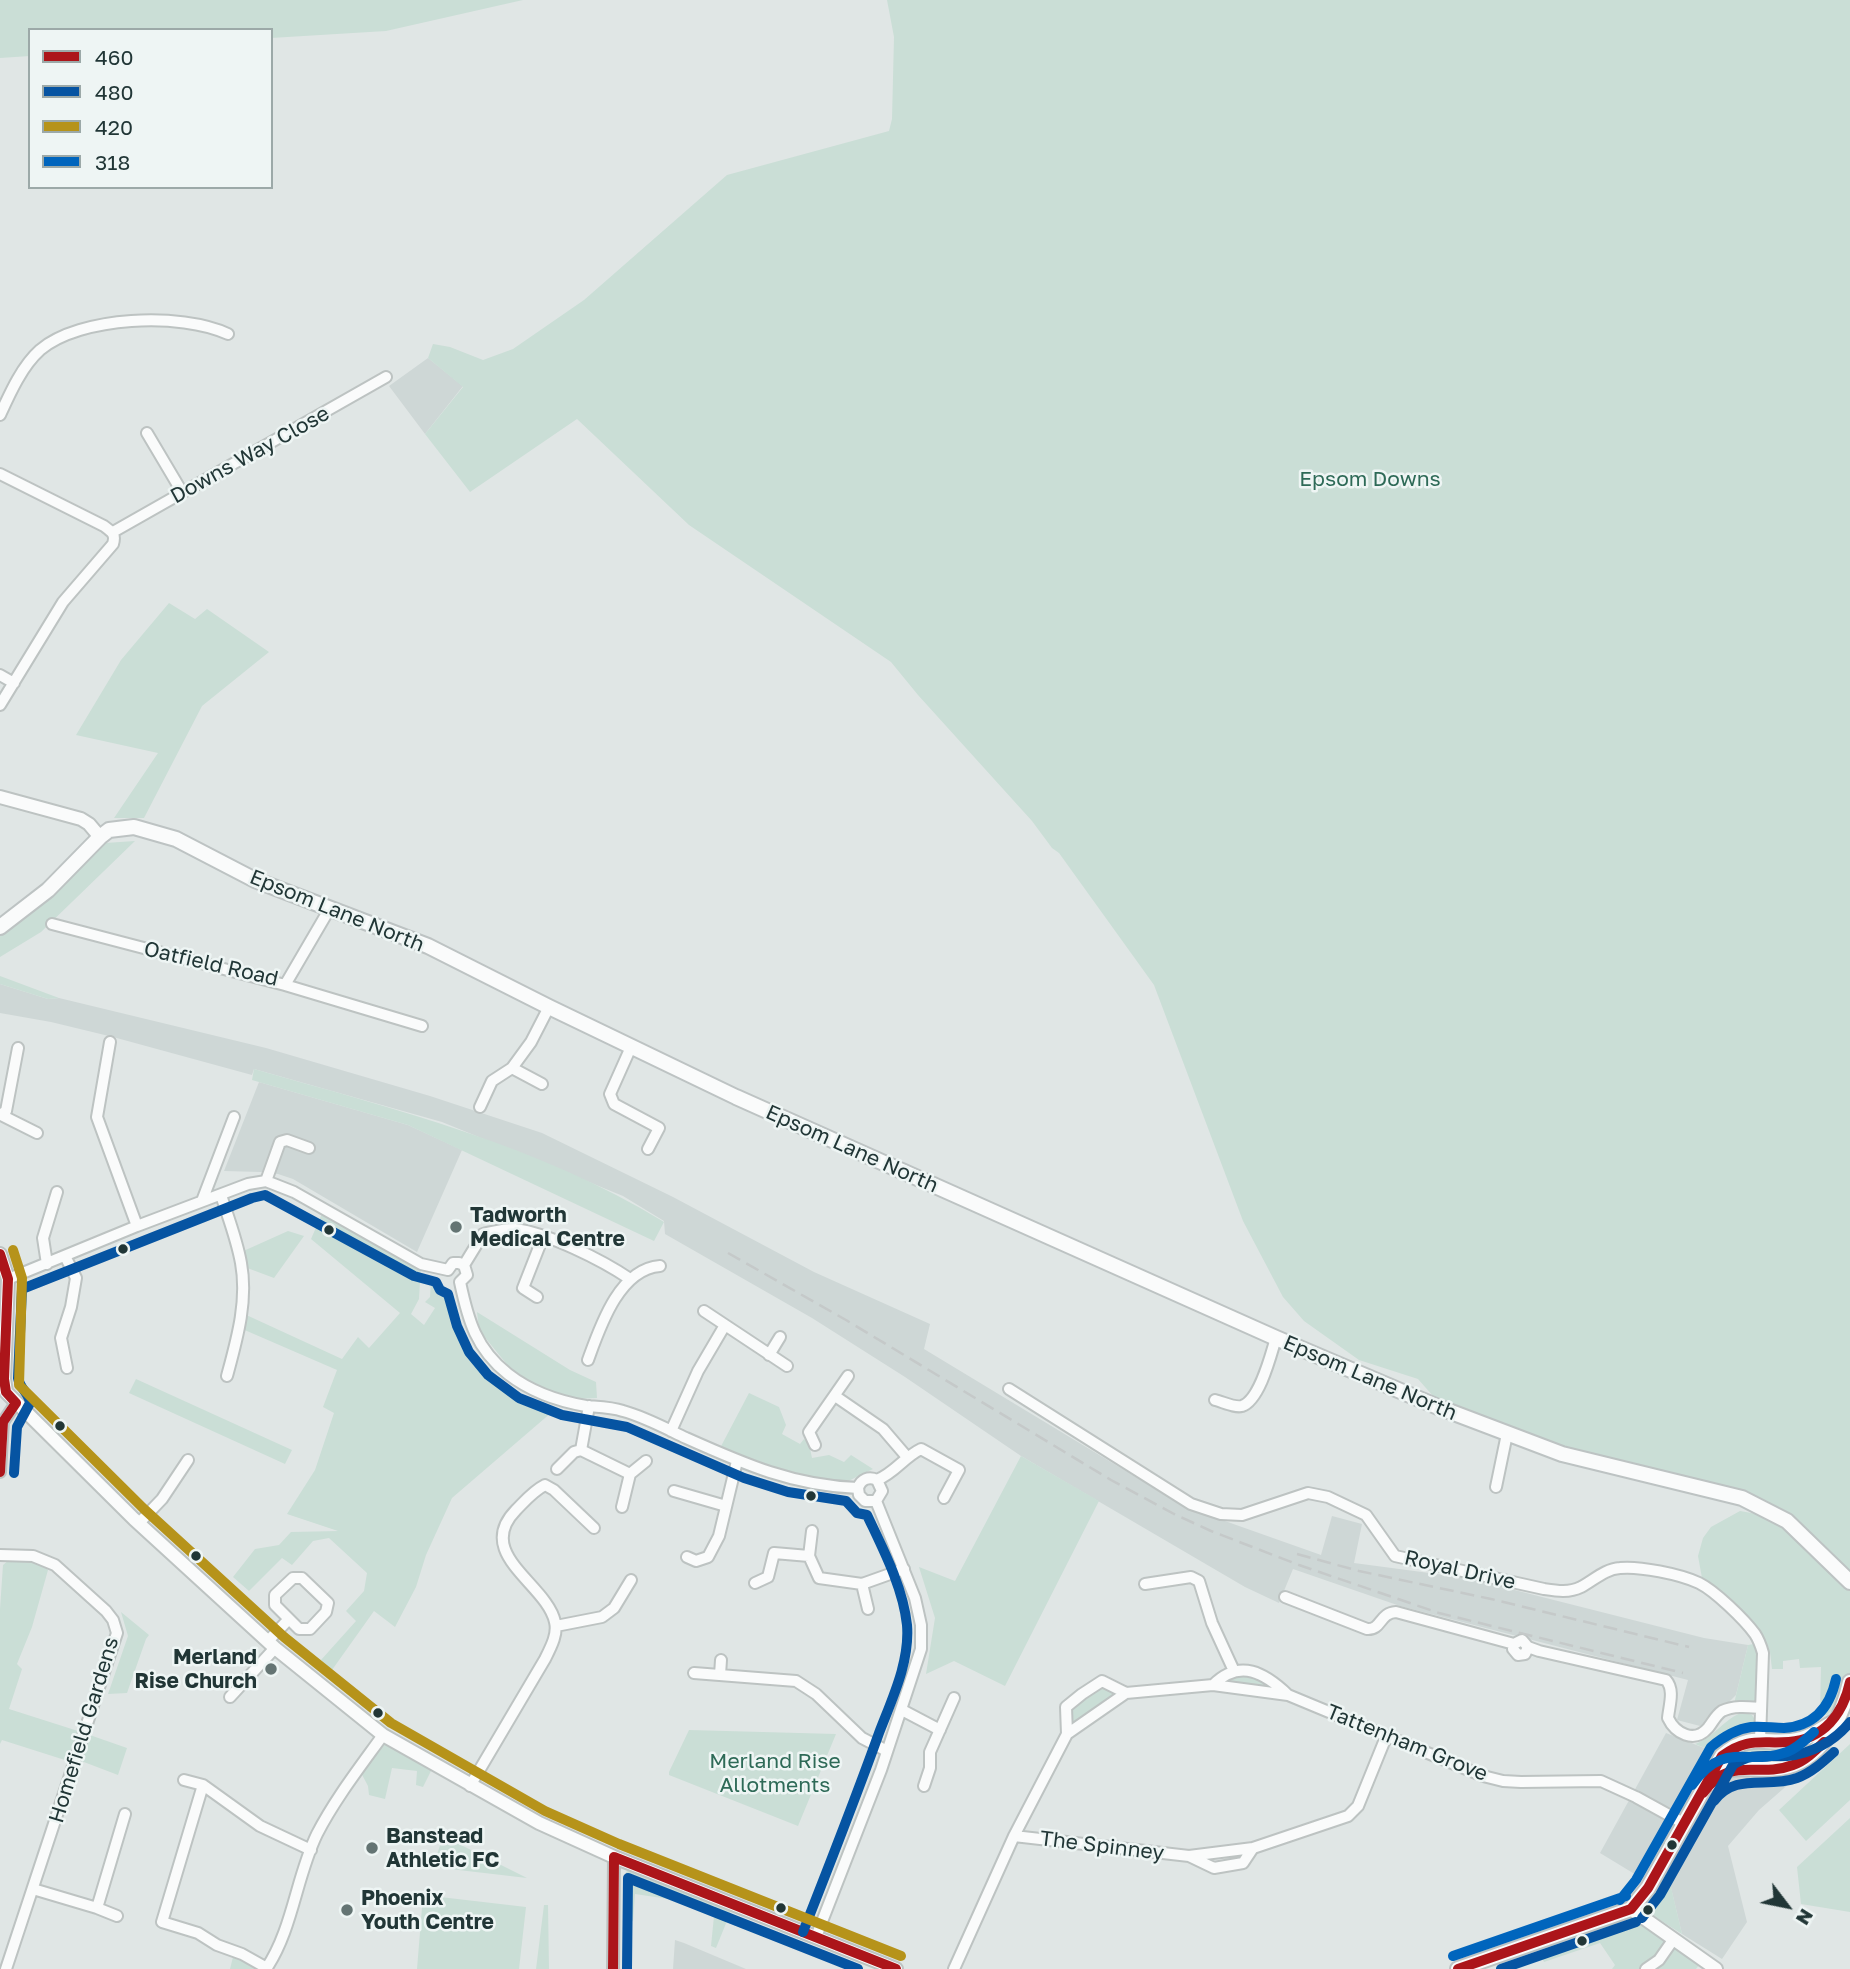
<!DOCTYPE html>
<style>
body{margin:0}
#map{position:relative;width:1850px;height:1969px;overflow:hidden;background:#e0e6e5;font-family:"Golos Text",sans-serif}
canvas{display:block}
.legend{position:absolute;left:28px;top:28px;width:245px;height:161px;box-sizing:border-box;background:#eef5f4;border:2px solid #9ca9a8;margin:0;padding:9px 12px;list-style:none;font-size:21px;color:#213636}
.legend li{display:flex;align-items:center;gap:14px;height:35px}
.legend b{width:35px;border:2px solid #9ca9a8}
.north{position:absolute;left:1752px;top:1871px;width:70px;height:70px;-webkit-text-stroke:5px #eef5f4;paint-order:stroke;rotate:122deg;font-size:19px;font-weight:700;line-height:28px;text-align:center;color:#213636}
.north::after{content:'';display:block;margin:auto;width:24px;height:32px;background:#213636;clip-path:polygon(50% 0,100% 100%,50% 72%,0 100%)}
</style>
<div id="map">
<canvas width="1850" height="1969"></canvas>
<ul class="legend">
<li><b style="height:9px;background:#ac151a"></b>460</li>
<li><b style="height:9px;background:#0654a2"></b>480</li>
<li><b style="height:9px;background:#b6931a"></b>420</li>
<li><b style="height:9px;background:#0065bd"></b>318</li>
</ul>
<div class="north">N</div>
</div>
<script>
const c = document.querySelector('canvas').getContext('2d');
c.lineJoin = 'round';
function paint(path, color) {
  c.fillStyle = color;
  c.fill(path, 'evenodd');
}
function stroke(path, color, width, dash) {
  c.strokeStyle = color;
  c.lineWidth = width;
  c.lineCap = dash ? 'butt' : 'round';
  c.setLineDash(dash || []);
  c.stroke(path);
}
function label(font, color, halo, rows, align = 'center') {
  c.font = font + ' "Golos Text",sans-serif';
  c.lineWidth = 5;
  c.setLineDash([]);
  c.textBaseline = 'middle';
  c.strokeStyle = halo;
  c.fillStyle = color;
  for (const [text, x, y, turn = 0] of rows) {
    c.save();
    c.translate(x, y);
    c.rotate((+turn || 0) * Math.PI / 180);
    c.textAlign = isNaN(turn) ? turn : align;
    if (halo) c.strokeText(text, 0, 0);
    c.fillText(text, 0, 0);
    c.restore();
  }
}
const built = new Path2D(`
 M 428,358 L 463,386 L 425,434 L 389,386 Z
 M 0,984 L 48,999 L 59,998 L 266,1048 L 430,1096 L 542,1133 L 673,1197 L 814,1272 L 930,1324 L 924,1349 L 1139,1479 L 1208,1515 L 1321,1555 L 1332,1516 L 1362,1524 L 1354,1563 L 1467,1578 L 1704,1638 L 1748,1645 L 1736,1695 L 1704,1727 L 1677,1720 L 1688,1680 L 1400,1606 L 1293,1569 L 1279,1603 L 1245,1587 L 1021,1456 L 905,1377 L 812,1318 L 665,1234 L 664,1221 L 623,1196 L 442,1122 L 254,1069 L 252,1075 L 113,1037 L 51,1022 L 0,1013 Z
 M 259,1082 L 408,1125 L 462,1150 L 417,1252 L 293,1179 L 278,1174 L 261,1172 L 224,1171 Z
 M 1666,1733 L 1791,1782 L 1759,1810 L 1728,1846 L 1747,1922 L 1722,1959 L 1682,1934 L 1667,1871 L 1656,1887 L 1600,1853 Z
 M 675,1940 L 684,1943 L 746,1969 L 673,1969 Z`);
const green = new Path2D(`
 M 0,0 L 523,0 L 386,31 L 271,38 L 271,30 L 30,30 L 30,56 L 0,58 Z
 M 887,0 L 1850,0 L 1850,1709 L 1836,1706 L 1827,1715 L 1820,1715 L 1821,1667 L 1800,1668 L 1799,1659 L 1783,1661 L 1783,1669 L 1772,1669 L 1770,1652 L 1757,1628 L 1702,1578 L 1698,1556 L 1703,1538 L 1711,1527 L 1740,1511 L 1763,1515 L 1786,1530 L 1803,1536 L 1742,1498 L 1550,1443 L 1433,1396 L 1418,1379 L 1359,1360 L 1304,1321 L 1283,1297 L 1243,1221 L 1154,985 L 1059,853 L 1052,848 L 1032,821 L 918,695 L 891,662 L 689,525 L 577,419 L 470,492 L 425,434 L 463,387 L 428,358 L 433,344 L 450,347 L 483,360 L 513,349 L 584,300 L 727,175 L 889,131 L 892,119 L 894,37 Z
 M 169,603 L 195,619 L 207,609 L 269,652 L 202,706 L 144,818 L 114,818 L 158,753 L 76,735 L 121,660 Z
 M 135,841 L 41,932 L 0,957 L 0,933 L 54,892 L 105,843 Z
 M 0,976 L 59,998 L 48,999 L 0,984 Z
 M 254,1069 C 394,1109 539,1145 664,1222 L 654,1241 L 408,1125 L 252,1080 Z
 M 324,1209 L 421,1264 L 419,1299 L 411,1314 L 424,1325 L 435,1308 L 425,1302 L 430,1297 L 431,1281 C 465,1301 453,1309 465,1339 C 479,1373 520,1399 552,1412 L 452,1498 L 426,1555 L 416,1587 L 395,1627 L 374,1611 L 332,1670 L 321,1660 L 356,1621 L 346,1611 L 364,1591 L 367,1573 L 329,1538 L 313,1541 L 292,1565 L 282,1558 L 249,1591 L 233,1577 L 255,1549 L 279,1545 L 291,1532 L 338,1531 L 287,1514 L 315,1470 L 334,1413 L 323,1407 L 337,1370 L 240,1328 L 242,1313 L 342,1359 L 358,1337 L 369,1348 L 400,1313 L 311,1239 Z
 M 288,1231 L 304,1236 L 274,1278 L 242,1266 L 239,1253 Z
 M 477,1312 L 570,1370 L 596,1382 L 597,1398 L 574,1399 L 554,1394 L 532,1383 L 509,1367 L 479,1330 Z
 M 136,1379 L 292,1450 L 285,1464 L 129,1393 Z
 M 749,1393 L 779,1407 L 786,1425 L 782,1434 L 800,1444 L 804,1439 L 809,1444 L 812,1458 L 829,1455 L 844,1462 L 851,1455 L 873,1469 L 836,1487 L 718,1452 Z
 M 1021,1456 L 1099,1501 L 1005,1686 L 954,1661 L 926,1674 L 935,1618 L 919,1567 L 955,1581 Z
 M 15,1555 L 33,1556 L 48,1570 L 32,1627 L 17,1664 L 22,1669 L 9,1709 L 78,1731 L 68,1761 L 2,1740 L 0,1744 L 0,1609 L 3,1565 Z
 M 121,1612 L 149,1635 L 146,1639 L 127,1693 L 108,1694 L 128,1636 Z
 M 1760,1643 L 1761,1708 L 1733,1708 L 1748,1645 Z
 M 1254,1671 L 1288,1695 L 1213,1685 L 1221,1677 Z
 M 1102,1681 L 1126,1693 L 1067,1734 L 1066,1707 Z
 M 1744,1712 L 1752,1715 L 1756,1721 L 1751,1731 C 1737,1733 1727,1742 1717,1753 L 1695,1744 C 1715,1737 1724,1718 1744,1712 Z
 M 689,1730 L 836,1734 L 798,1826 L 669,1775 L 669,1772 Z
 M 84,1733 L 127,1748 L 118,1775 L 76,1759 Z
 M 383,1735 L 434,1765 L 423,1787 L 416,1785 L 417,1771 L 392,1768 L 385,1799 L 369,1795 L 368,1786 L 359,1769 Z
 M 1742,1742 L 1782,1747 L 1784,1760 L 1744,1770 L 1740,1756 Z
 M 1850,1744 L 1850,1800 L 1806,1841 L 1779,1810 Z
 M 1850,1818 L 1850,1912 L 1801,1904 L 1797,1867 Z
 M 443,1836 L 527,1878 L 433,1867 Z
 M 630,1869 L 731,1911 L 716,1948 L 711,1946 L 715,1906 L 635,1894 L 633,1921 L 626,1920 L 626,1872 Z
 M 1667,1870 L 1682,1934 L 1641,1908 Z
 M 423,1895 L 526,1907 L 519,1969 L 417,1969 Z
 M 544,1905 L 548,1905 L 549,1969 L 536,1969 Z
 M 1631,1909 L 1703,1960 L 1696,1969 L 1612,1969 L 1615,1965 L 1600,1943 L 1544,1962 L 1539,1951 L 1602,1928 L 1602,1918 Z
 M 233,1957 L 257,1967 L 259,1969 L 230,1969 Z`);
const minor = new Path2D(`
 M 0,415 C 10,393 22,366 40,350 C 80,316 181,312 228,334
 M 147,433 L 182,492
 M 0,474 L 104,526 C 112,532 116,534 113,544 L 63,602 L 0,705
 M 113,532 L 386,377
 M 0,675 L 14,683
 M 52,924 L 285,985 L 330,908
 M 285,985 L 422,1026
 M 110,1042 L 97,1117 L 137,1226
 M 631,1047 L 610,1094 L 614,1104 L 659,1128 L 648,1149
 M 512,1068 L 531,1042 L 549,1007
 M 480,1107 L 492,1081 L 512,1068 L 542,1084
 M 0,1115 L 6,1111 L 18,1048
 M 1,1115 L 37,1133
 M 266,1181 L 280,1142 L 287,1140 L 309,1148
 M 221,1195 C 228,1217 237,1240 241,1263 C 248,1301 237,1339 227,1376
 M 202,1201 L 234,1117
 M 65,1256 L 76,1278 L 71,1307 L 61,1338 L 67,1368
 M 47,1264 L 43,1238 L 57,1192
 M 464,1265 L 483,1234 C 492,1232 505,1228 515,1229 C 548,1233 602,1260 630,1279
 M 448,1270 L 453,1263 L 459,1263 L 464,1265 L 467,1275 L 460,1282
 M 8,1279 L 137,1226 L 248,1184 L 266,1181 L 294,1192 L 421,1264 L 448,1270
 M 460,1282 C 468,1320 476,1349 508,1374 C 531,1392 557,1401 586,1406 C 598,1407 611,1407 623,1411 C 645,1417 665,1428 686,1438 C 744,1464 794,1486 858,1488
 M 537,1297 L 523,1288 L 543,1237
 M 704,1311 L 787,1366
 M 769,1355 L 780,1337
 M 588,1360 C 600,1327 619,1269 660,1266
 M 1009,1389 L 1191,1504 L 1221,1514 L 1242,1515 L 1308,1493 L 1328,1497 L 1366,1515 L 1395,1556 L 1544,1589 C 1557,1591 1569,1593 1581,1587 C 1594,1580 1605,1569 1620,1568 C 1639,1566 1680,1574 1699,1583 C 1715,1591 1744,1619 1755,1634 C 1759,1640 1761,1646 1763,1653 L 1760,1740
 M 835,1396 L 883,1429 L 907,1457
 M 1215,1400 C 1223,1402 1235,1408 1242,1406 C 1260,1400 1271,1354 1276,1338
 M 671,1431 L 698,1371 L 725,1325
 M 815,1445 L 809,1432 L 848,1376
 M 581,1450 L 589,1406
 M 557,1469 L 574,1452 L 581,1450 L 630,1474 L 622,1507
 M 0,1472 L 3,1422 L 16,1403
 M 630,1474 L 646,1461
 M 877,1480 C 895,1473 904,1457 921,1449 L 959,1470 L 944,1498
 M 1496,1487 L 1507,1434
 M 858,1488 C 861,1479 869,1476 877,1480 L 882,1491 L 876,1501
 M 858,1488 L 859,1495 L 865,1501 L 876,1501
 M 674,1491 L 726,1506
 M 139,1523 L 162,1499 L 188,1460
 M 0,1555 L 33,1556 L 55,1565 L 106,1611 L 113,1620 L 117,1633 L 6,1969
 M 809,1556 L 812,1531
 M 687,1557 L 696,1561 L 708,1557 L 719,1536 L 737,1461
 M 293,1578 L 302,1578 L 328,1603 L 326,1612 L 310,1629 L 299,1629 L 275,1605 L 275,1595 Z
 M 755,1583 L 768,1577 L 774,1553 L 809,1556 L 819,1578 L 862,1584 L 904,1569
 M 862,1584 L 868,1609
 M 1145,1584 L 1191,1577 L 1199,1581 L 1212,1623 L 1234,1671
 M 1285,1597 L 1367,1629 C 1382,1630 1379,1613 1396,1612 L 1514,1644 L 1522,1640 L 1528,1647 L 1539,1651 L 1666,1680 C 1675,1690 1669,1706 1668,1718 C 1675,1733 1694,1744 1708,1728 C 1713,1722 1715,1716 1722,1711 C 1734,1705 1749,1707 1761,1708
 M 556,1626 L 602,1617 L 614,1608 L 631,1580
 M 268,1641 L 289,1619
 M 1514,1644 L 1513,1649 L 1518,1655 L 1525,1654 L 1528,1647
 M 694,1673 L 796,1681 L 816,1694 L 862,1738 L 887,1751
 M 720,1675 L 721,1660
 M 1213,1685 C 1240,1658 1265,1673 1288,1695
 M 230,1697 L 275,1648
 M 902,1710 L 940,1730
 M 1067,1734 L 1066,1707 L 1082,1694 L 1102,1681 L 1126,1693
 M 184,1780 L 203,1785
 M 470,1786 L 545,1659 C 551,1647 558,1634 555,1622 C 547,1584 473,1554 516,1510 C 525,1501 533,1491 545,1485 L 554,1490 L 594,1528
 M 924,1786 L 930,1768 L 930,1752 L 954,1698
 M 1014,1836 L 1189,1856 L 1253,1848 L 1348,1816 L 1358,1806 L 1386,1737
 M 1189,1856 L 1214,1868 L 1243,1863 L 1253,1848
 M 33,1889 L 97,1908 L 117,1916
 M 97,1908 L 125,1814
 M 816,1937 L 881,1770 L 921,1649 L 921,1625 L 915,1598 L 876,1501
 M 267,1968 L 242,1954 L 217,1945 L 198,1933 L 162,1922 L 203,1785 L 260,1826 L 311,1850
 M 266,1969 C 293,1929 296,1877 317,1834 C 335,1799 360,1767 383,1735
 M 613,1969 L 614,1857
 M 954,1969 L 1014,1836 L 1067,1734 L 1126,1693 L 1213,1685 L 1288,1695 L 1483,1776 L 1503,1781 L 1521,1782 L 1601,1781 L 1636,1797 L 1685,1824
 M 1646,1969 L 1659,1960 L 1673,1940`);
const tertiary = new Path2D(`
 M 0,797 L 81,819 L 89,824 L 100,837
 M 0,1254 L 8,1279 L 4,1379 L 6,1392 L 134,1519 L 275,1648 L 383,1735 L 539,1823 L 614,1857 L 896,1969
 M 1631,1909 L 1716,1969`);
const secondary = new Path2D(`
 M 0,927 L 48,890 L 100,837 L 109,830 L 134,827 L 176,839 L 255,880 L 428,946 L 549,1007 L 736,1097 L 1276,1338 L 1438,1407 L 1562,1454 L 1742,1498 L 1787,1521 L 1850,1582
 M 1709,1784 C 1715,1778 1723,1771 1731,1769 C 1742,1767 1766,1770 1780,1768 C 1821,1762 1842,1719 1850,1682
 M 1458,1969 L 1631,1909 L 1648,1888 L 1722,1756 C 1752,1729 1769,1748 1801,1739 C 1814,1736 1824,1727 1836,1721`);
const rail = new Path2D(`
 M 728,1253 L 846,1320 L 1111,1480 L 1174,1514 L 1211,1531 L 1299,1565 L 1439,1613 L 1683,1673
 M 1297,1554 L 1359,1571 L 1491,1599 L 1689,1647`);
const bus1 = new Path2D(`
 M 0,1254 L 8,1279 L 4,1379 L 6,1392 L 16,1403
 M 0,1472 L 3,1422 L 16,1403
 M 1703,1793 C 1732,1754 1756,1779 1793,1765 C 1805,1761 1815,1751 1824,1742
 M 614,1857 L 896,1969
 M 1631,1909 L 1648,1888 L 1722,1756 C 1748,1737 1760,1744 1789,1742 C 1824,1739 1843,1714 1850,1682
 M 613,1969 L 614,1857
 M 1458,1969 L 1631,1909`);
const bus2 = new Path2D(`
 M 14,1473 L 17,1427 L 30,1403 C 29,1393 20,1389 18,1378 L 22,1289 L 252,1198 L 265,1195 L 414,1276 L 436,1282 L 440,1290 L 448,1294 L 457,1326 L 469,1352 L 488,1375 L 519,1398 L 562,1415 L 627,1427 L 744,1478 L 788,1492 L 846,1501 L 857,1513 L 867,1515 C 883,1549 903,1587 907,1625 C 910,1662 892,1699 879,1733 C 855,1800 829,1866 803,1932
 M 1714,1801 C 1736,1772 1766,1789 1797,1778 C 1811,1773 1823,1762 1834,1752
 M 1642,1918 L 1660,1895 L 1733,1765 C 1751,1752 1766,1757 1787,1756 C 1811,1754 1835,1741 1850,1722
 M 627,1969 L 628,1878 L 858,1969
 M 1501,1969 L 1636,1922`);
const bus3 = new Path2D(`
 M 13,1250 L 22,1278 L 19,1385 L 144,1509 L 284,1637 L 391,1723 L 545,1811 L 619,1844 L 901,1956`);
const bus4 = new Path2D(`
 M 1692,1785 C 1725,1739 1747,1767 1787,1752 C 1798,1748 1806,1739 1814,1732
 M 1620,1900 L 1636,1880 L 1711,1747 C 1723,1737 1736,1729 1751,1727 C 1762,1726 1773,1728 1784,1728 C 1815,1726 1830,1707 1836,1679
 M 1453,1956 L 1626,1896`);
const markers = [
 [456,1227,7,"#647473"],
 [329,1230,6,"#213636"],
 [123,1249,6,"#213636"],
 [60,1426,6,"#213636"],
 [811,1496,6,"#213636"],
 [196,1556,6,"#213636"],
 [271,1669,7,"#647473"],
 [378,1713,6,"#213636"],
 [1672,1845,6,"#213636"],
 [372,1848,7,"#647473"],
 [781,1908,6,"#213636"],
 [347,1910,7,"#647473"],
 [1648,1910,6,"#213636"],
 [1582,1941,6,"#213636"]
];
const streetNames = [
 ["Downs Way Close",250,455,-29],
 ["Epsom Lane North",337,911,22],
 ["Oatfield Road",211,964,13],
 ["Epsom Lane North",852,1149,24],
 ["Epsom Lane North",1370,1378,23],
 ["Royal Drive",1460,1570,13],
 ["Homefield Gardens",84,1730,-73],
 ["Tattenham Grove",1407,1743,22],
 ["The Spinney",1102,1846,7]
];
const parkNames = [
 ["Epsom Downs",1370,479],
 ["Merland Rise",775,1761],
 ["Allotments",775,1785]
];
const poiNames = [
 ["Tadworth",470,1215],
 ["Medical Centre",470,1239],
 ["Merland",257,1657,"right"],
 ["Rise Church",257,1681,"right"],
 ["Banstead",386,1836],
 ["Athletic FC",386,1860],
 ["Phoenix",361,1898],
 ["Youth Centre",361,1922]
];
paint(built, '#ced7d6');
paint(green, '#caded6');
stroke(minor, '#bdc3c2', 14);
stroke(tertiary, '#bdc3c2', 16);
stroke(secondary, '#bdc3c3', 18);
stroke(minor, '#fafbfb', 10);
stroke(tertiary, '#fafbfb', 12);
stroke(secondary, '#fafbfb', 14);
stroke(rail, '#c5c9c9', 2.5, [14, 7]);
stroke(bus1, '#ac151a', 10);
stroke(bus2, '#0654a2', 10);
stroke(bus3, '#b6931a', 10);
stroke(bus4, '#0065bd', 10);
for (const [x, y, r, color] of markers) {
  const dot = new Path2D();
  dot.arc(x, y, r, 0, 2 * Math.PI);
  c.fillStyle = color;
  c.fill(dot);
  stroke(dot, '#eef5f4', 2.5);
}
label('21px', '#213636', '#eef5f4', streetNames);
label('21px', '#2e6a57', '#eef5f4', parkNames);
label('bold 21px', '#213636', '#eef5f4', poiNames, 'left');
</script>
